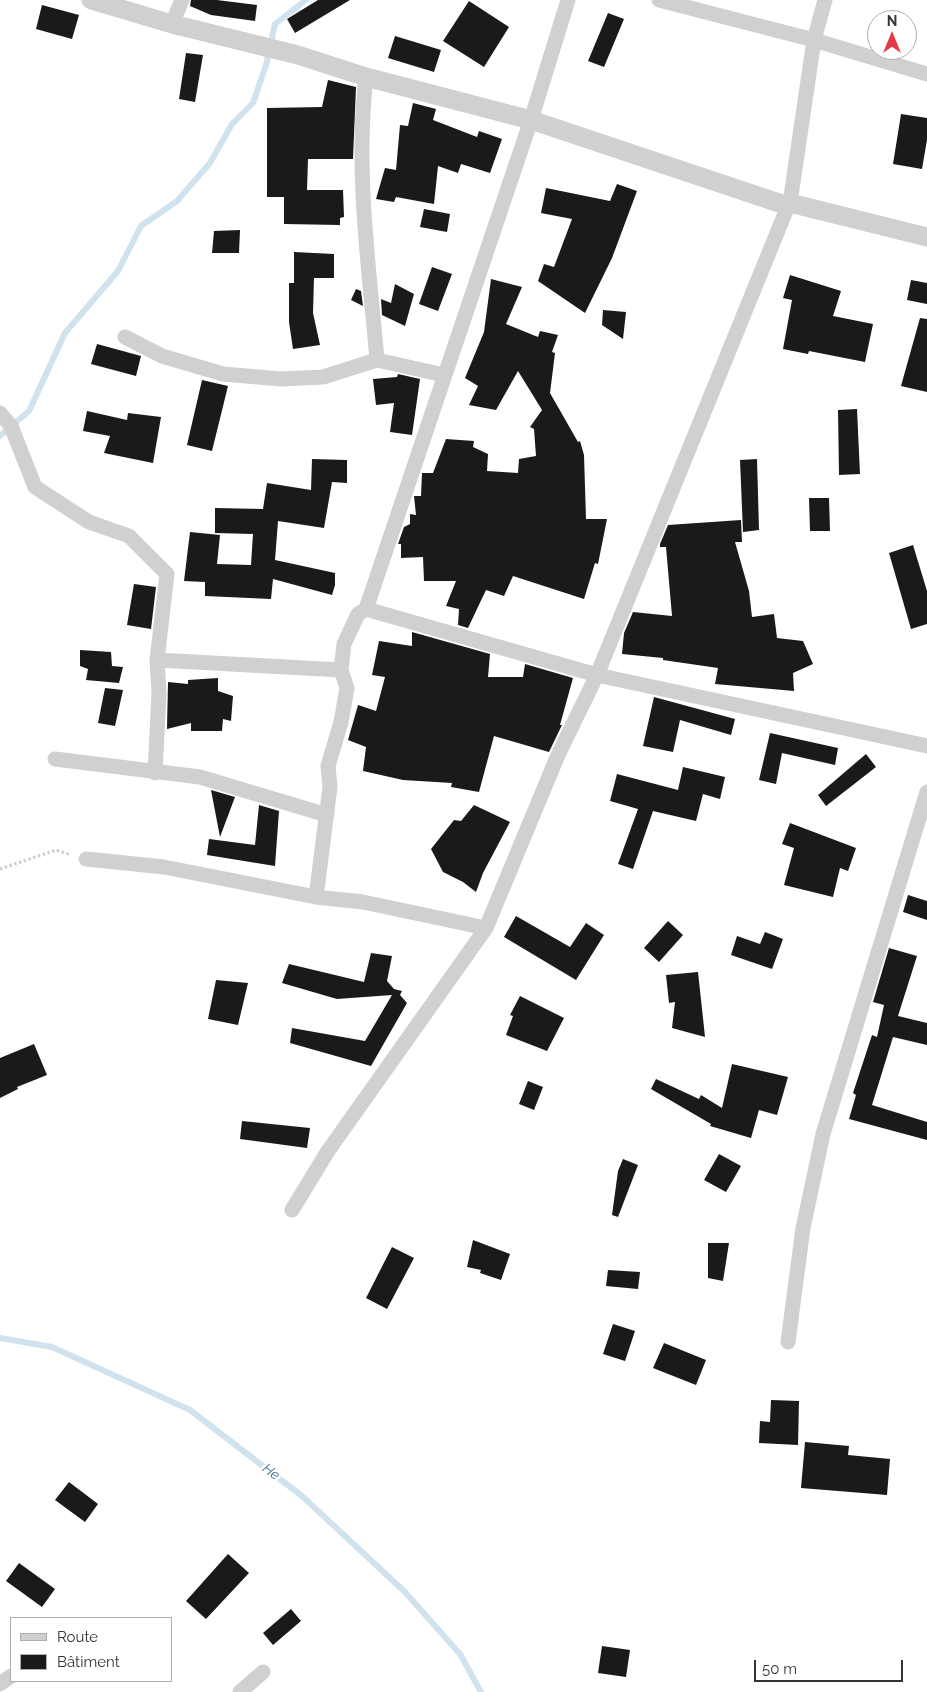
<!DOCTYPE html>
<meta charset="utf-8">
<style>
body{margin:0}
#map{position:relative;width:927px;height:1692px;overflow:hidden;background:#fff;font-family:Raleway,sans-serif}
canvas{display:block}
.legend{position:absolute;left:10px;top:1617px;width:162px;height:65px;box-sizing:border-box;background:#fff;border:1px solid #adadad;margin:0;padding:6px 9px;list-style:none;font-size:15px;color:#333}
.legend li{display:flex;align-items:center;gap:10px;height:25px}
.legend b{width:25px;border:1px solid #adadad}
.north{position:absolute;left:867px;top:10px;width:50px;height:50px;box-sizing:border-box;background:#fff;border:1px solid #adadad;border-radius:50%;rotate:0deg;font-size:14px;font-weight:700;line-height:20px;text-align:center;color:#333}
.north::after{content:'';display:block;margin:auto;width:18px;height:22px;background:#e63946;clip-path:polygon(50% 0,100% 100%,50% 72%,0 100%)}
.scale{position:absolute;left:754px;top:1660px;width:149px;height:22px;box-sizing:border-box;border:2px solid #333;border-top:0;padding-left:6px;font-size:15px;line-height:18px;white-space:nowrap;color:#333;-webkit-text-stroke:4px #fff;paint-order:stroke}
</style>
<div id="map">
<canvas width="927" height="1692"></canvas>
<ul class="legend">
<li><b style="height:6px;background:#d0d0d0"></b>Route</li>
<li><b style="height:14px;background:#1a1a1a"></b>Bâtiment</li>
</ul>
<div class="north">N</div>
<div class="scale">50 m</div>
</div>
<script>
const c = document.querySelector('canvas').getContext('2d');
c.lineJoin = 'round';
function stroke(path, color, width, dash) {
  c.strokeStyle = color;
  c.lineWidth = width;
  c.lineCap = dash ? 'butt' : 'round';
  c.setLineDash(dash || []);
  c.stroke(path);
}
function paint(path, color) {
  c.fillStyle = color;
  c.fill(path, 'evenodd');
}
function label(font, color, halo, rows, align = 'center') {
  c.font = font + ' Raleway,sans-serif';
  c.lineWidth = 5;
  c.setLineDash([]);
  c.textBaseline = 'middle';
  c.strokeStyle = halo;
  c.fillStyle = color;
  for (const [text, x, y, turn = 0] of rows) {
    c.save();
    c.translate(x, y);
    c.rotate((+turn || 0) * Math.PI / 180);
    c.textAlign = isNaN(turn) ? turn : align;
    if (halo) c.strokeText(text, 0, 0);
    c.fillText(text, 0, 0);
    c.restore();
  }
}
const stream = new Path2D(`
 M 0,436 L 29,411 L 65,333 L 118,271 L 141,226 L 177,201 L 210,163 L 232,124 L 253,103 L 266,65 L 275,24 L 306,0
 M 0,1338 L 52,1347 L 190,1410 L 302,1496 L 405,1592 L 460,1654 L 481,1692`);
const building = new Path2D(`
 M 191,0 L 217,0 L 257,5 L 255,21 L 211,15 L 190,6 Z
 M 318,0 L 350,0 L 295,33 L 287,19 Z
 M 469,1 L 509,27 L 484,67 L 443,41 Z
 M 42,5 L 79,15 L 72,39 L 36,29 Z
 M 608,13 L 624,19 L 604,67 L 588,61 Z
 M 395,36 L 441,50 L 434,72 L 388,58 Z
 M 186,53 L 203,55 L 195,102 L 179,99 Z
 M 328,80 L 356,87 L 353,159 L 308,159 L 307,190 L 343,190 L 344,217 L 340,218 L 340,225 L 284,224 L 284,197 L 267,197 L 267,108 L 322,107 Z
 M 413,103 L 436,109 L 433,120 L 477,137 L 479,131 L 502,139 L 490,173 L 461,164 L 458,173 L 438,166 L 434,204 L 396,197 L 394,202 L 376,199 L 385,168 L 396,170 L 400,125 L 408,126 Z
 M 901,114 L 927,118 L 927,140 L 922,169 L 893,164 Z
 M 617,184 L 637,191 L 612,258 L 585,313 L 538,281 L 544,264 L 554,267 L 572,219 L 541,213 L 546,188 L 610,201 Z
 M 424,209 L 450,214 L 447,232 L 420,227 Z
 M 240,230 L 239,253 L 212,253 L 214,231 Z
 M 294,252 L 334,254 L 334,278 L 314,278 L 313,313 L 320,345 L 293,349 L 289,322 L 289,283 L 294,283 Z
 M 432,267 L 452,274 L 438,311 L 419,304 Z
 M 790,275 L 841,291 L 833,316 L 873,324 L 865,362 L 809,351 L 808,354 L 783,349 L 792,300 L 783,298 Z
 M 491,279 L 522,287 L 506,324 L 538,337 L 540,331 L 558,335 L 552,352 L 555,353 L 550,393 L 578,442 L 580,441 L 584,455 L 586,519 L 607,519 L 598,564 L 595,563 L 584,599 L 513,576 L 504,596 L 486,590 L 468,628 L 458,625 L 459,609 L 446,606 L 456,581 L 424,581 L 423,557 L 401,558 L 401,544 L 398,544 L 404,527 L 410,524 L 410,514 L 416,515 L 414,496 L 421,496 L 422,473 L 433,473 L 446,439 L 474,441 L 473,447 L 488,454 L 487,471 L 518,473 L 519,459 L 536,456 L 534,429 L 530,427 L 542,410 L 518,371 L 496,410 L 469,405 L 478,386 L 465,378 L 484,332 Z
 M 911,280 L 927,283 L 927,304 L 907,300 Z
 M 395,284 L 414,294 L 405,326 L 382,315 L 381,299 L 391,303 Z
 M 356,289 L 361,291 L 363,306 L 351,300 Z
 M 603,310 L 626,312 L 623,339 L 602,325 Z
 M 920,318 L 927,319 L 927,392 L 901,386 Z
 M 97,344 L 141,356 L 136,376 L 91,364 Z
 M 398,374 L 420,379 L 412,435 L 390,432 L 394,403 L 376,405 L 373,379 L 397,377 Z
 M 202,380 L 228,386 L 212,451 L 187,445 Z
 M 857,409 L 860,474 L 839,475 L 838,410 Z
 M 87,411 L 127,420 L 128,413 L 161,417 L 153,463 L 104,453 L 110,436 L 83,431 Z
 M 312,459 L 347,460 L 347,483 L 332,482 L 324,528 L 278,521 L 275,560 L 335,573 L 335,585 L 332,595 L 273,579 L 271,599 L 205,596 L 205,582 L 184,581 L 190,532 L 220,535 L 217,564 L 251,565 L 253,534 L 215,533 L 215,508 L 263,509 L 267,483 L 311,490 Z
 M 757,459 L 759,530 L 743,532 L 740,460 Z
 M 809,498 L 829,498 L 830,531 L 810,531 Z
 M 741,520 L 742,542 L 735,542 L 749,591 L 752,617 L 774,614 L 777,638 L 803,641 L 813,664 L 793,673 L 794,691 L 715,684 L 718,668 L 663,660 L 663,658 L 622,654 L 624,633 L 633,612 L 672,616 L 666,547 L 660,547 L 660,544 L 668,525 Z
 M 913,545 L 927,591 L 927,624 L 911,629 L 889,553 Z
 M 134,584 L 156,587 L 151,629 L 127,625 Z
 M 412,632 L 490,654 L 488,677 L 523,677 L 525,664 L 573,678 L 560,725 L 562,725 L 549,752 L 494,736 L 479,792 L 451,787 L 452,783 L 403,780 L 363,771 L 366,747 L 348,740 L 358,705 L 376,711 L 385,677 L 372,675 L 379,641 L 412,646 Z
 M 80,650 L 111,652 L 112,666 L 123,667 L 119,683 L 86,680 L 88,669 L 80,666 Z
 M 218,678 L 218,691 L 233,696 L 231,721 L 223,719 L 222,731 L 191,731 L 191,723 L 167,729 L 168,682 L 188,684 L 188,680 Z
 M 105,688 L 123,690 L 115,726 L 98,723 Z
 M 654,697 L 735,719 L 731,735 L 680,720 L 673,752 L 643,746 Z
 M 770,733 L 838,748 L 835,765 L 782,753 L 776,784 L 759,780 Z
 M 866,754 L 876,767 L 826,806 L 818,795 Z
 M 683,767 L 725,777 L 720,799 L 703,794 L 696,821 L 653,811 L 633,869 L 618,864 L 638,809 L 610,801 L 617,774 L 678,790 Z
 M 211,790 L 235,797 L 220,837 Z
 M 259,805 L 279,811 L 275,866 L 207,855 L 209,839 L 255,845 Z
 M 474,805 L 510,822 L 483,873 L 476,892 L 463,882 L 443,872 L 431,849 L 454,820 L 461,821 Z
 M 790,823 L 856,848 L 848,871 L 840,868 L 833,897 L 784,885 L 794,848 L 782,844 Z
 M 908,895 L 927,901 L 927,920 L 903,912 Z
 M 516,916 L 570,947 L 586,923 L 604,935 L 576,980 L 504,937 Z
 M 668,921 L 683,935 L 659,962 L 644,948 Z
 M 765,932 L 783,939 L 772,969 L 731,955 L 737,936 L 760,944 Z
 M 889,948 L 917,956 L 898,1016 L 927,1023 L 927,1045 L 893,1037 L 872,1105 L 927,1122 L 927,1140 L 849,1119 L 856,1095 L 853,1093 L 872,1035 L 877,1037 L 884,1005 L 873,1002 Z
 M 371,953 L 392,956 L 387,981 L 394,989 L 402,991 L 400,995 L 407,1003 L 371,1066 L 290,1043 L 292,1028 L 365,1041 L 392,995 L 337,999 L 282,983 L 289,964 L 364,982 Z
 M 698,972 L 703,1018 L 705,1037 L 672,1028 L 675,1002 L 669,1003 L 666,975 Z
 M 216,980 L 248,983 L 238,1025 L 208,1019 Z
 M 520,996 L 564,1018 L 547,1051 L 506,1035 L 513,1016 L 510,1015 Z
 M 34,1044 L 47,1075 L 17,1087 L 18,1089 L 0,1098 L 0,1058 Z
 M 732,1064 L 788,1077 L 777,1115 L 759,1110 L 751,1138 L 710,1126 L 711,1124 L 651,1089 L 656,1079 L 699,1099 L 701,1095 L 722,1108 Z
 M 528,1081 L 543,1087 L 534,1110 L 519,1104 Z
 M 242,1121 L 310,1128 L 307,1148 L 240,1139 Z
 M 719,1154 L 741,1166 L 726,1192 L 704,1180 Z
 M 623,1159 L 638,1165 L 618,1217 L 612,1215 L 618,1171 Z
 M 473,1240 L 510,1254 L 501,1280 L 480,1273 L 481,1270 L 467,1267 Z
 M 708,1243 L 729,1243 L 723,1281 L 708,1278 Z
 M 392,1247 L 414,1258 L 387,1309 L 366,1298 Z
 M 608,1270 L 640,1272 L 638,1289 L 606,1286 Z
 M 613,1324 L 635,1331 L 625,1361 L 603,1354 Z
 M 664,1343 L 706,1360 L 696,1385 L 653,1368 Z
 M 771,1400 L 799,1401 L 798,1445 L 759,1443 L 760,1421 L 770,1422 Z
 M 805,1442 L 849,1446 L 848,1455 L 890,1459 L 887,1495 L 801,1488 Z
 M 69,1482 L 98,1504 L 85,1522 L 55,1500 Z
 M 228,1554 L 249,1573 L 206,1619 L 186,1601 Z
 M 19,1563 L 55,1589 L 42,1607 L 6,1581 Z
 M 291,1609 L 301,1621 L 273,1645 L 263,1633 Z
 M 602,1646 L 630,1650 L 626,1677 L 598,1673 Z`);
const path = new Path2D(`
 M 0,869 L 56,850 L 71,855`);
const minor = new Path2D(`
 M 659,0 L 814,40 L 927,74
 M 172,24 L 182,0
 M 366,77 C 355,170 369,267 377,360
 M 790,203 L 814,40 L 825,0
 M 125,337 L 162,356 L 223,374 L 281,379 L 323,377 L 377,360 L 444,375
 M 0,413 L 11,426 L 35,487 L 89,522 L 129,536 L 167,574 L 157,660 L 159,693 L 155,773
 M 366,609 L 597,675 L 927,746
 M 157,660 L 341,670
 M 55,759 L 200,777 L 327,815
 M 86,859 L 164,867 L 316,897 L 363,902 L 486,928
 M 316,897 L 330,787 L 328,766 L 341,722 L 347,688 L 341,670 L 344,644 L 358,614 L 366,609 L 531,120 L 568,0
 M 292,1210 L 328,1151 L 486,928 L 558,755 L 597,675 L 788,206
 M 788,1342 L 803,1228 L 823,1134 L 927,792
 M 0,1684 L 11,1676
 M 240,1692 L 263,1672`);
const tertiary = new Path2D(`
 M 91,0 L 172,24 L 298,55 L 366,77 L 531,120 L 788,206 L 790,203 L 927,237`);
const waterNames = [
 ["He",271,1472,37]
];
stroke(stream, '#cfe2ee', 6);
paint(building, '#1a1a1a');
stroke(path, '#cdcdcd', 3, [2.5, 2.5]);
stroke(minor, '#d0d0d0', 15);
stroke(tertiary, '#d0d0d0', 19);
label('italic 14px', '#3f7597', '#fff', waterNames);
</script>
